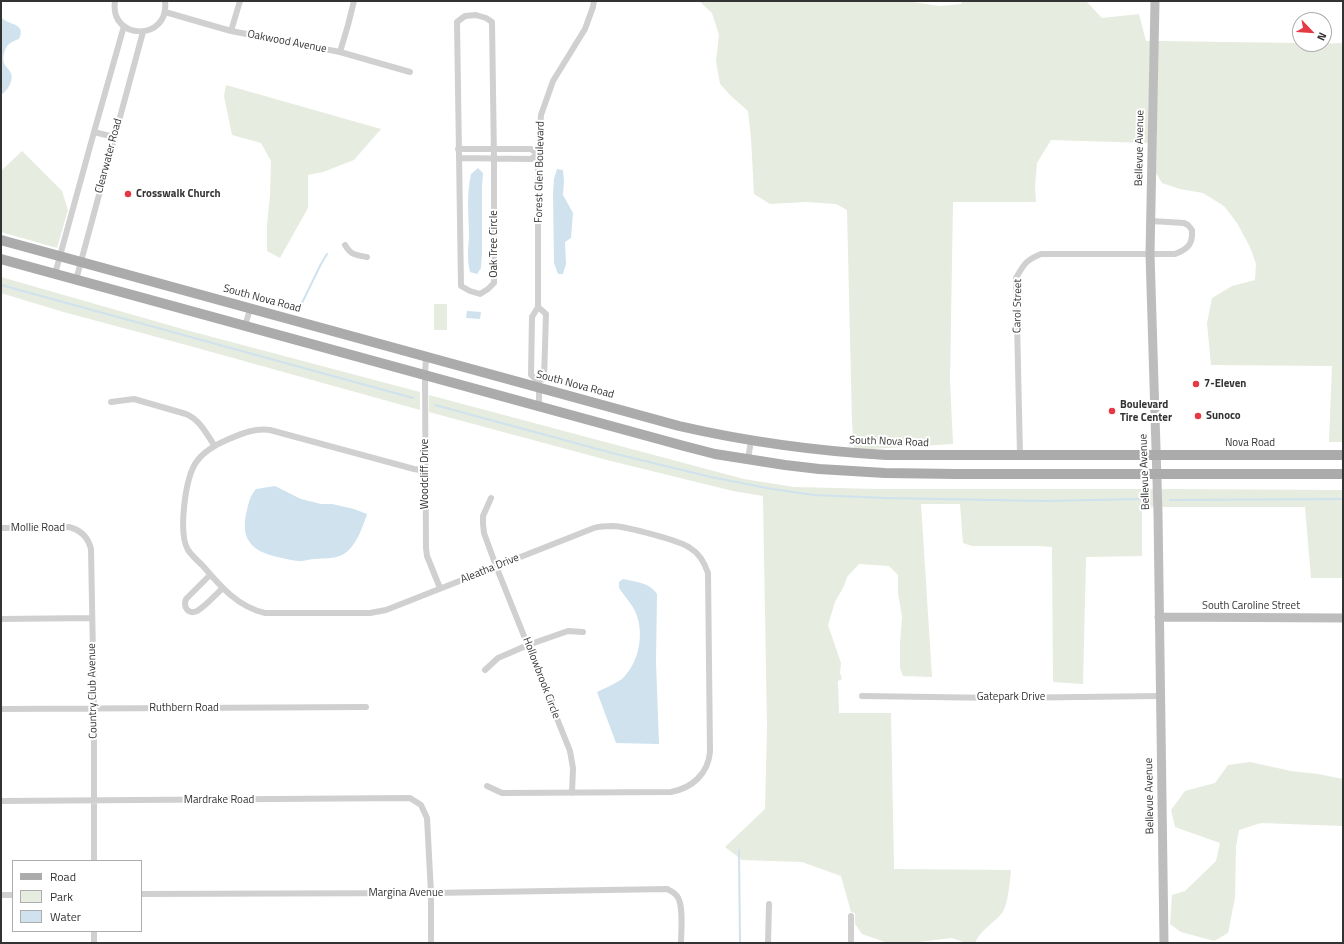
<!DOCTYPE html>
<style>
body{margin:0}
#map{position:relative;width:1344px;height:944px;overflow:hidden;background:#fff;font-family:"Titillium Web",sans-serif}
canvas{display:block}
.frame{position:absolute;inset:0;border:2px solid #333;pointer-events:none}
.legend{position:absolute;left:12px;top:860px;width:130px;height:72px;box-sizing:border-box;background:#fff;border:1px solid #adadad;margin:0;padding:5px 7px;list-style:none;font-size:12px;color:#333}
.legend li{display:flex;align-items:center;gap:8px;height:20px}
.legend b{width:20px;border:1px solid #adadad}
.north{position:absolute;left:1292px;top:12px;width:40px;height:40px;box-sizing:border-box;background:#fff;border:1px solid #adadad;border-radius:50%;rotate:115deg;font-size:11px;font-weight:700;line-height:16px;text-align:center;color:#333}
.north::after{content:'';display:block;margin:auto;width:14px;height:18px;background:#e63946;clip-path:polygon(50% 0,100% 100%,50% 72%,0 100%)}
</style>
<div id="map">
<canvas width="1344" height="944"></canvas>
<div class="frame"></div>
<ul class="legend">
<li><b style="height:5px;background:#ababab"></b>Road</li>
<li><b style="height:11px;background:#e6ecdf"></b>Park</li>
<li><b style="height:11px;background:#cfe2ee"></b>Water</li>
</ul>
<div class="north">N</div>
</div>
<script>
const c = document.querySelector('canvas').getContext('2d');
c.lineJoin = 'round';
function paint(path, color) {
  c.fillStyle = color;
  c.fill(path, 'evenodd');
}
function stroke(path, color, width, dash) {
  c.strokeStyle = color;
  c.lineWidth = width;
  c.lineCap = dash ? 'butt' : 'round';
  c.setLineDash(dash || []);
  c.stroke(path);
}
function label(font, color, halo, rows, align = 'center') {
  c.font = font + ' "Titillium Web",sans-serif';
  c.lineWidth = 4;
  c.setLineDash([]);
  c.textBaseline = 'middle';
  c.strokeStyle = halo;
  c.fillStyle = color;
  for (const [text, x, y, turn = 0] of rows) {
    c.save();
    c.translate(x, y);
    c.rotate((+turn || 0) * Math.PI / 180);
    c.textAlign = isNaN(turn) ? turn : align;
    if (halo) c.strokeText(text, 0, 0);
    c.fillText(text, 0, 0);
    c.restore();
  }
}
const green = new Path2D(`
 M 699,1 L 906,1 L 940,6 L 961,4 L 962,1 L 1086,1 L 1102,18 L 1139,14 L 1146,41 L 1150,41 L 1148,144 L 1148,143 L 1051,140 L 1037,163 L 1035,186 L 1036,202 L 953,202 L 950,381 L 953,444 L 854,450 L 852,422 L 847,210 L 836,204 L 806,202 L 770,204 L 754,194 L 751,138 L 748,111 L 731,96 L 720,84 L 716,61 L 719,35 L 712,13 Z
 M 1158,41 L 1300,43 L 1300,44 L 1343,43 L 1343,442 L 1329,442 L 1332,366 L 1211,365 L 1207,323 L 1212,298 L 1232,286 L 1255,280 L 1256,264 L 1250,247 L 1237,223 L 1224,206 L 1203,193 L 1180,189 L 1162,183 L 1156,173 Z
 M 226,85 L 381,129 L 354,160 L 323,172 L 308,175 L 308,208 L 280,258 L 267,251 L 267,226 L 270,195 L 271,161 L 261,143 L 232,135 L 224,96 Z
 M 22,151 L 62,191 L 68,210 L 57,248 L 1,232 L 1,171 Z
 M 1,277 L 186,330 L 420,392 L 420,410 L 190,346 L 60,311 L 1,293 Z
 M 434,304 L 447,304 L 447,330 L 434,330 Z
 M 429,395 L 744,479 L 794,487 L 878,489 L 1153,489 L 1154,507 L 1142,508 L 1142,556 L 1086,557 L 1083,684 L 1053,682 L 1052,547 L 1039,546 L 972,546 L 963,543 L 960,504 L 921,504 L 932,677 L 903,676 L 900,668 L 900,643 L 902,617 L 898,593 L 898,575 L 889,566 L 859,564 L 847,577 L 844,586 L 835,602 L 828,625 L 841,663 L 840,673 L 842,679 L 838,681 L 839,713 L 891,713 L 894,869 L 1011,870 C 1010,881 1008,905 1002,913 C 994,923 980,930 975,943 L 966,943 L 952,938 L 909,943 L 888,943 L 862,934 L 855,924 L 855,913 L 851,912 L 841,876 L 802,862 L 742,860 L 725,847 L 765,809 L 767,727 L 763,496 L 733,491 L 607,460 L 429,412 Z
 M 1162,489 L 1343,490 L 1343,578 L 1311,578 L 1305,507 L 1162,507 Z
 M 1250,762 L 1291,771 L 1318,774 L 1343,779 L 1343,826 L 1261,823 L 1239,830 L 1236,846 L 1235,898 L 1228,933 L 1214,941 L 1181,932 L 1170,924 L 1172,895 L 1185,891 L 1216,861 L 1220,843 L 1175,827 L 1171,810 L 1185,791 L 1215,783 L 1228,765 Z`);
const water = new Path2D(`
 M 1,17 C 8,26 27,22 19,39 C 11,42 6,44 4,53 C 3,56 3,60 4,63 C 5,66 9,69 11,73 C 14,81 7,91 1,95 Z
 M 478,168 L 483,173 L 482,187 L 482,253 L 481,268 L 477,274 L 470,272 C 467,260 468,249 469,237 C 469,216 466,196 471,174 Z
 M 557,169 L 563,170 L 564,181 L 563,195 L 573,213 L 571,238 L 565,242 L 566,264 L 563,274 L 558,274 L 554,263 L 553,194 L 554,179 Z
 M 467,311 L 481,312 L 480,319 L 466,318 Z
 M 275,486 L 301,499 L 321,504 L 332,504 L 354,509 L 367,514 C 363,527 355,549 342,555 C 333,559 324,558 315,559 C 310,559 305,561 300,561 C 294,561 288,559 282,558 C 256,553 240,543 246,514 C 249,503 249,497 256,489 Z
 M 623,579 C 636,582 649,582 657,594 L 656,662 L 659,744 L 616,743 L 597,692 C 605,688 615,684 622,679 C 638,664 644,637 637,616 C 634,606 625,597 619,588 L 619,582 Z`);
const stream = new Path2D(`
 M 1,285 L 413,398
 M 299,309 L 321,264 L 327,254
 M 435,405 L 616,454 L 711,477 L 772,489 L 814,495 L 886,498 L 1045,501 L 1141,499
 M 1170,500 L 1343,499
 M 739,850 L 740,943`);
const street = new Path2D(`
 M 115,1 C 109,41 170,42 165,1
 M 165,12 L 231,31 L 340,52 L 410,72
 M 476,15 L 486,18 L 492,22 L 494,158 L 494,283 L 488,289 L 480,294 L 470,291 L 461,286 L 457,22 L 465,16 Z
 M 231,31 L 240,1
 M 340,52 L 348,25 L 354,1
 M 94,132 L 114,137
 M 458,149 L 531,149 L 538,154 L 531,159 L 459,158
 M 345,245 C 351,255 355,255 367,257
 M 55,274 L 94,132 L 124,26
 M 76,280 L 143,32
 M 538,307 L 538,154 L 541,115 L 553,81 L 585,29 L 593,7 L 594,1
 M 538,307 L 546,314 L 544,379 L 538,381 L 531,375 L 532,317 Z
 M 245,326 L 250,309
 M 426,357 L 425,375 L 426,548 L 427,556 L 440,588
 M 539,384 L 539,407
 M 111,402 L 134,399 L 186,414 C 200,420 206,433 214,445
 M 1020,455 L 1016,278 C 1024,264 1026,260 1041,254 L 1175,254 C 1188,249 1193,244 1192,230 L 1188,225 L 1184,223 L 1151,221
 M 748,459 L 751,441
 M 425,471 L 414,469 L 270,430 C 255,428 243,433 229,439 C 217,444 205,450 197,461 C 185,477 178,533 188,550 C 192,556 198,561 203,566 C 220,586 238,607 265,613 L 370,613 L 386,610 L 594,528 C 600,526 606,526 613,526 C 627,527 679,540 690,548 C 699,553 705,564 708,573 L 710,752 C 708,774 692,788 671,792 L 502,793 L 487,786
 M 491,498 L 483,516 L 483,524 L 484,533 L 496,566 L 570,751 L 573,768 L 572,793
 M 1,528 L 69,527 C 81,530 88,537 91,549 L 94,709 L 94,861
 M 210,575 L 186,599 C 183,607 188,615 197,611 C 205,607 216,594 223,588
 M 1,619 L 92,618
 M 485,670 L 498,658 L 528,645 L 568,631 L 583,632
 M 862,696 L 999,698 L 1161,696
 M 1,709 L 366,707
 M 1,801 L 410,798 L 421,805 L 427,818 L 431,893 L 431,943
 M 141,894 L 431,893 L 667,889 C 671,891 674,892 677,896 C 684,905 681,932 681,943
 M 1,895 L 13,895
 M 94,931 L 94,943
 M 768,943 L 769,904
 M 851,943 L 851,916`);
const secondary = new Path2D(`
 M 1155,1 L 1150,254 L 1158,513 L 1164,943
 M 1159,617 L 1343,618`);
const primary = new Path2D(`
 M 1,240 L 679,426 C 749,442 814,451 886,455 L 1343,455
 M 1,259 L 684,446 L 715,454 L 785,465 L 819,469 L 885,473 L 956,474 L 1343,474`);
const markers = [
 [128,194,4,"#e63946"],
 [1196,384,4,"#e63946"],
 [1112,411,4,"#e63946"],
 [1198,416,4,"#e63946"]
];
const streetNames = [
 ["Oakwood Avenue",287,42,11],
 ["Bellevue Avenue",1140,148,-89],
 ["Clearwater Road",109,156,-75],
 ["Forest Glen Boulevard",540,172,-89],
 ["Oak Tree Circle",494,244,-90],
 ["South Nova Road",262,299,15],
 ["Carol Street",1018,306,-89],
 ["South Nova Road",575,385,15],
 ["South Nova Road",889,442,2],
 ["Nova Road",1250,443],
 ["Bellevue Avenue",1145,472,-92],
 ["Woodcliff Drive",425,474,-90],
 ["Mollie Road",38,528],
 ["Aleatha Drive",490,569,-22],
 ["South Caroline Street",1251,606],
 ["Hollowbrook Circle",541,678,69],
 ["Country Club Avenue",93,691,-91],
 ["Gatepark Drive",1011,697],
 ["Ruthbern Road",184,708],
 ["Bellevue Avenue",1150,796,-91],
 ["Mardrake Road",219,800],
 ["Margina Avenue",406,893]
];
const poiNames = [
 ["Crosswalk Church",136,194],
 ["7-Eleven",1204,384],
 ["Boulevard",1120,405],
 ["Tire Center",1120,418],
 ["Sunoco",1206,416]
];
paint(green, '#e6ecdf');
paint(water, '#cfe2ee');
stroke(stream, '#cfe2ee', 2);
stroke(street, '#d0d0d0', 6);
stroke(secondary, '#bdbdbd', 9);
stroke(primary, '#ababab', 10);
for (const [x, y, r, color] of markers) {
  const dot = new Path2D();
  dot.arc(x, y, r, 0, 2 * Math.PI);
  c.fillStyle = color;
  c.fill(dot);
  stroke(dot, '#fff', 1.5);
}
label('11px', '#333', '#fff', streetNames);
label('bold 11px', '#333', '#fff', poiNames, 'left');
</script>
